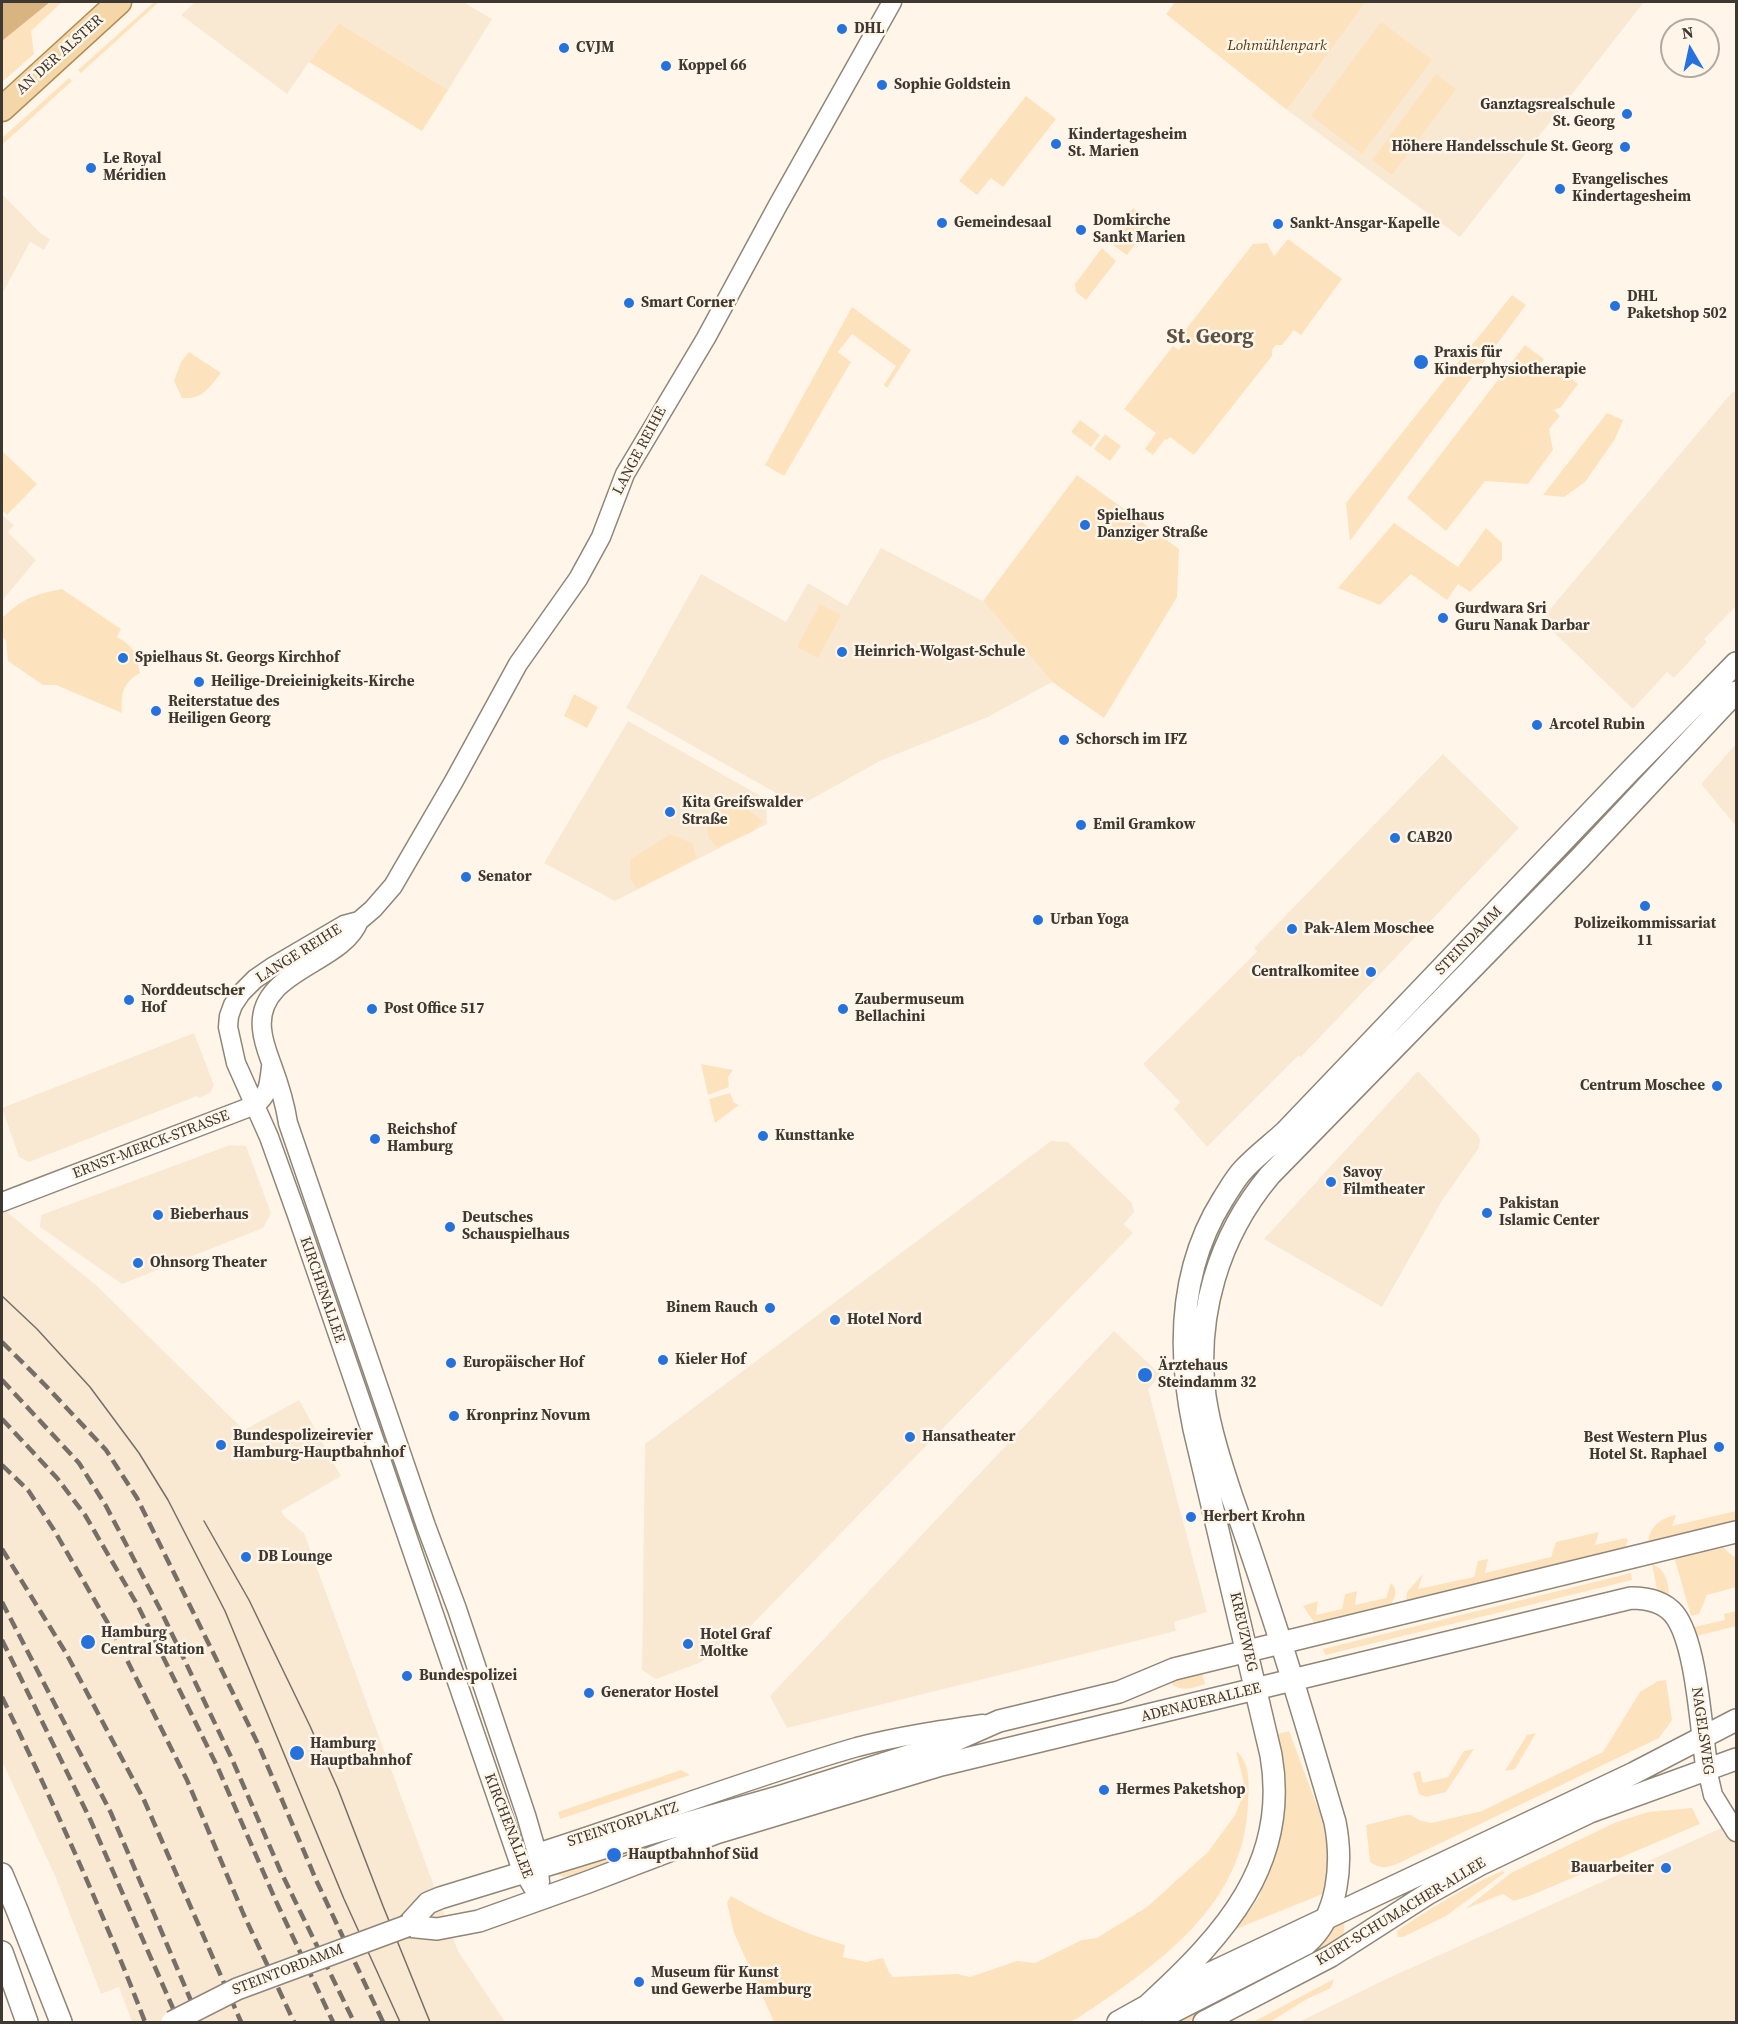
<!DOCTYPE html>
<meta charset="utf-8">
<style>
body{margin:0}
#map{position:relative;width:1738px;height:2024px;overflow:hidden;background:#fff6e9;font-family:"Source Serif 4",serif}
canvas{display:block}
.frame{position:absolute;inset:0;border:3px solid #3d3832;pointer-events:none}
.north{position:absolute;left:1660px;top:18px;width:60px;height:60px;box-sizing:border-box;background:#fff6e9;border:2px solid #b1aaa0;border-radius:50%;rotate:351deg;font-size:16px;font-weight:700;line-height:24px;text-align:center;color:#3d3832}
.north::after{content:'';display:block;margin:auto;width:21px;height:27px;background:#2572dd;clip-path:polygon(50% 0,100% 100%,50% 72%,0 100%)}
</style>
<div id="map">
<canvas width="1738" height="2024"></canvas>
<div class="frame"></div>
<div class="north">N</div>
</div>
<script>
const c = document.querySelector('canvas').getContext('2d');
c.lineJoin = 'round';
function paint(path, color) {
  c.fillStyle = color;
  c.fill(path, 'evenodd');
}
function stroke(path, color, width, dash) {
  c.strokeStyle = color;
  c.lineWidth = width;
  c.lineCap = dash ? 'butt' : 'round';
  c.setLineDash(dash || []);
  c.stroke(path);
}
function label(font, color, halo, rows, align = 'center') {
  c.font = font + ' "Source Serif 4",serif';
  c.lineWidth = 5;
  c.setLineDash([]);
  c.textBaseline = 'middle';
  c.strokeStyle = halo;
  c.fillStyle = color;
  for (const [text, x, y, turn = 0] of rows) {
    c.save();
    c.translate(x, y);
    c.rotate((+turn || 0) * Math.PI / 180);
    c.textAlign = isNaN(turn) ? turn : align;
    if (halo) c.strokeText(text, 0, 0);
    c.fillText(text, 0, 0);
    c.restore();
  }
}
const built = new Path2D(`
 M 195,2 L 463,2 L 492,19 L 448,90 L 339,23 L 309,62 L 287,94 L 181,15 Z
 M 1366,2 L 1644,2 L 1460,237 L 1287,110 Z
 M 2,194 L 40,233 L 50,239 L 44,250 L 30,242 L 2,294 Z
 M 1733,391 L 1736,394 L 1736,606 L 1704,639 L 1707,642 L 1674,678 L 1667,672 L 1633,709 L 1541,620 Z
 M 2,515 L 14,525 L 8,532 L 36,560 L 2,601 Z
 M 881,548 L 983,601 L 1052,682 L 988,717 L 880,761 L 799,806 L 626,708 L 701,574 L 786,622 L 808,583 L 847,606 Z
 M 628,721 L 766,799 L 767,824 L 615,901 L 544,863 Z
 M 1736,744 L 1736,826 L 1701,784 Z
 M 1443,754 L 1519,828 L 1301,1057 L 1298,1056 L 1207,1147 L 1174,1109 L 1180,1102 L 1143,1064 L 1257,952 L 1254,948 Z
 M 194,1033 L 214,1085 L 210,1093 L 199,1098 L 197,1096 L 29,1162 L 19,1157 L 2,1108 Z
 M 1418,1071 L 1477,1134 L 1480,1139 L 1479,1148 L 1443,1199 L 1382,1307 L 1264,1239 Z
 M 1051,1141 L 1068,1142 L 1132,1203 L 1134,1212 L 1124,1224 L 1133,1233 L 739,1638 L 699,1663 L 656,1679 L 642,1670 L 645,1444 Z
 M 230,1145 L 246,1146 L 271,1213 L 263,1228 L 122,1284 L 40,1227 L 41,1215 Z
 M 2,1208 L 97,1286 L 244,1430 L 299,1400 L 341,1476 L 281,1511 L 285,1517 L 304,1533 L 458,1951 L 505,2022 L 132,2022 L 119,1987 L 101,1994 L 56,1878 L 2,1761 Z
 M 1114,1331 L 1161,1375 L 1148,1389 L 1207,1612 L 1174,1622 L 1176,1631 L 1156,1636 L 787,1728 L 770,1696 Z
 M 1726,1826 L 1736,1842 L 1736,2022 L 1299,2022 L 1384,1980 Z`);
const green = new Path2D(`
 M 50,2 L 62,2 L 31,31 L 34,54 L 2,82 L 2,41 Z
 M 154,2 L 159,2 L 81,73 L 78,70 Z
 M 1175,2 L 1366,2 L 1287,110 L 1166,14 Z
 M 1381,22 L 1432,60 L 1362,154 L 1311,116 Z
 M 339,23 L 448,90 L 422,131 L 309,62 Z
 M 1436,74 L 1456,89 L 1392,175 L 1372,160 Z
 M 69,78 L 72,81 L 2,145 L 2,138 Z
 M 1026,96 L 1056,119 L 1003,187 L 991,178 L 977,195 L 959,181 Z
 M 1133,208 L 1152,223 L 1127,255 L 1110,243 L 1128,220 L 1126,217 Z
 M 1288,239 L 1342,279 L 1301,335 L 1294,330 L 1282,345 L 1276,345 L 1272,350 L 1272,356 L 1194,455 L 1170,437 L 1167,440 L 1165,439 L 1153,455 L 1145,449 L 1156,433 L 1124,409 L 1173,346 L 1179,350 L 1184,343 L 1179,338 L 1253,244 L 1267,243 L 1274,256 Z
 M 1102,248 L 1116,261 L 1086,300 L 1076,292 L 1075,284 Z
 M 1512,295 L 1526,305 L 1350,541 L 1346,503 Z
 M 852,307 L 911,350 L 887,388 L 884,385 L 896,366 L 852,334 L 838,352 L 851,362 L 784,476 L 765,465 Z
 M 1525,345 L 1544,359 L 1538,367 L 1550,376 L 1558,366 L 1578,384 L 1561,407 L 1554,410 L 1560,416 L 1549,429 L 1553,450 L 1528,484 L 1485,481 L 1446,531 L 1407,498 Z
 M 189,352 L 221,373 C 209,388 202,400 182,398 L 174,381 L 181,362 Z
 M 1607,413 L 1623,420 L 1615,439 L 1585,482 L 1564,497 L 1543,495 Z
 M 1080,420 L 1100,435 L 1091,447 L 1071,432 Z
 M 1105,434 L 1121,446 L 1110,461 L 1094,449 Z
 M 2,451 L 37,484 L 7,515 L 2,510 Z
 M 1077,475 L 1179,549 L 1177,597 L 1104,718 L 1052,682 L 983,601 Z
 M 1394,523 L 1458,567 L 1486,528 L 1502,543 L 1502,560 L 1470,592 L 1458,584 L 1447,600 L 1411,574 L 1380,605 L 1338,588 Z
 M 62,589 L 121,629 L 117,637 C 136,648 135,652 140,673 C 122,683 121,695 122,713 L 56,685 L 43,685 L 8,661 L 6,641 L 2,636 L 3,617 C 25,597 34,595 62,589 Z
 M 820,604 L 841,615 L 818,658 L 797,647 Z
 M 574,694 L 598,707 L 587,728 L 564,716 Z
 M 732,798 L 763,821 L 752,832 L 717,847 L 708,837 L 707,821 Z
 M 670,834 L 692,843 L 697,858 L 637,889 L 630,878 L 630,860 Z
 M 1508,913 L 1498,928 L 1255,1177 L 1241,1198 L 1237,1196 L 1245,1183 Z
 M 701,1064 L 733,1070 L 728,1077 L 729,1087 L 708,1095 Z
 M 730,1093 L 734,1103 L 739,1105 L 715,1123 L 709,1099 Z
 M 1736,1511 L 1736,1520 L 1648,1542 C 1650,1526 1661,1518 1676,1515 L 1672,1526 Z
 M 1599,1532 L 1595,1545 L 1626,1538 L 1628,1540 L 1625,1548 L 1406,1601 L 1407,1592 L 1423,1574 L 1418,1589 L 1474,1577 L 1478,1561 L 1488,1559 L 1485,1573 L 1551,1557 L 1556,1542 Z
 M 1721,1544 L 1728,1552 L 1736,1558 L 1736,1587 L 1707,1595 L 1699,1614 L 1691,1616 L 1674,1557 Z
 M 1652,1564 C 1665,1569 1668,1580 1669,1593 L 1666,1594 L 1657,1590 Z
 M 1631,1573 L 1632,1580 L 1325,1655 L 1323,1649 Z
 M 1391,1583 C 1398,1589 1396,1596 1391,1604 L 1314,1622 L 1303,1606 L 1318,1601 L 1316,1615 L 1342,1609 L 1345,1594 L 1357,1591 L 1355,1605 L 1386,1598 Z
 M 1736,1611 L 1736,1626 L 1697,1636 L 1694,1627 L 1725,1620 L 1724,1614 Z
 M 1202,1672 L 1205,1684 C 1192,1688 1179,1694 1169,1680 Z
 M 1666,1680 L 1672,1720 L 1659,1738 L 1397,1864 C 1386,1868 1380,1869 1370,1862 L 1366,1825 L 1406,1815 L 1411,1815 L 1419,1820 L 1431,1823 L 1482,1811 L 1603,1752 L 1640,1692 L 1658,1681 Z
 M 1289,1731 L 1326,1830 L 1328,1856 L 1325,1893 L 1236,1929 L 1259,1897 L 1279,1841 L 1283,1808 L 1280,1749 L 1277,1734 Z
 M 1536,1733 L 1515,1769 L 1505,1771 L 1527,1735 Z
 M 1474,1749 L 1446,1792 L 1426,1797 L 1419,1794 L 1413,1773 L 1420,1771 L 1423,1783 L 1448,1777 L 1464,1751 Z
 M 1236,1751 C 1251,1762 1249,1786 1248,1803 C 1245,1906 1156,1966 1078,2018 L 1069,2022 L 774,2022 L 734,1933 L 727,1903 L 731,1896 C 768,1917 804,1934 845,1945 L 843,1957 L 866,1962 L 883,1958 L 889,1972 L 893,1977 L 958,1974 L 970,1977 L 1017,1961 L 1035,1963 L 1082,1940 L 1097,1938 L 1147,1907 L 1208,1852 L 1235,1815 L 1240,1803 L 1244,1784 Z
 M 681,1770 L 690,1775 L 560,1819 L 558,1812 Z
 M 1692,1808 L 1700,1824 L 1532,1895 L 1514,1901 L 1503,1894 L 1465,1909 L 1511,1873 L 1614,1823 L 1648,1812 Z
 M 682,1836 L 573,1875 L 564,1877 L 555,1874 L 661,1837 Z
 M 1502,1871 L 1505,1872 L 1503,1874 L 1446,1916 L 1403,1937 L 1398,1937 L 1397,1931 C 1430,1908 1465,1887 1502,1871 Z
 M 1345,1919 L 1343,1940 L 1292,1969 L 1187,2022 L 1172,2022 L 1302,1959 L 1314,1951 L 1323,1941 L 1332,1925 Z
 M 1334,1979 L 1331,1988 L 1307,1999 L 1270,2022 L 1253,2022 Z`);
const water = new Path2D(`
 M 2,2 L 50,2 L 2,41 Z`);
const tertiary = new Path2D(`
 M 359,921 C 342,965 256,970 262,1029 C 263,1042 268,1054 272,1065 C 279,1084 285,1103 288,1123 L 426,1526 L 457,1609 L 526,1815 L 537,1853 L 540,1882
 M 2,1202 L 255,1105 C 269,1095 269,1083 271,1067
 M 1707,1769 L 1713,1795 L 1736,1832
 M 537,1853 C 644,1819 749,1778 857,1747 C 899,1736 941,1730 983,1724
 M 540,1899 L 521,1868 L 297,1215 L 269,1137 L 236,1063 L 228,1027 L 229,1016 L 233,1005 L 241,993 L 255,979 L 274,966 L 344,925 L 359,921 L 373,909 L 393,886 L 454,781 L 518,664 L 578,579 L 601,537 L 625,474 L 706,338 L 778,205 L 892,2`);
const secondary = new Path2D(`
 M 2,1874 L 17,1910 L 61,2022
 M 407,1926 L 437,1929 L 479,1921 L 588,1882 L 716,1833 L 941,1765 L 1631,1598 C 1647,1598 1664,1602 1674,1614 C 1697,1642 1701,1731 1707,1769
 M 407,1926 L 428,1903 L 440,1898 L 652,1833 L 785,1795 L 949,1743 L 999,1721 L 1119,1692 L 1174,1669 L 1736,1532
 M 2,1952 L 27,2022
 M 1149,2004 C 1224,1935 1290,1864 1271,1755 L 1194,1429 C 1177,1349 1179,1269 1223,1199 C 1230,1188 1236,1177 1244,1169 C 1257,1155 1272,1144 1285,1132 L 1630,771 L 1736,663
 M 1118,2022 L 1181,1987 L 1634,1773 L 1736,1720
 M 1153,2022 L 1306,1944 C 1339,1916 1343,1863 1335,1822 C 1313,1748 1292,1674 1267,1600 C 1256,1566 1244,1531 1232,1497 C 1221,1464 1210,1430 1205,1396 C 1195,1316 1218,1237 1270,1175 L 1580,858 L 1736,692
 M 1204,2022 L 1331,1956 L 1429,1893 L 1479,1865 L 1590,1812 L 1736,1759`);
const primary = new Path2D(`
 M 2,109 L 119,2`);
const tram = new Path2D(`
 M 2,1296 L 37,1329 L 90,1387 L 139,1453 L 168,1500 L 225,1611 L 344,1899 L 400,2022
 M 204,1521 L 249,1600 L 310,1726 L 338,1789 L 383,1906 L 430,2022`);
const rail = new Path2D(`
 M 2,1342 L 46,1386 L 106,1450 L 137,1498 L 259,1746 L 317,1882 L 383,2022
 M 2,1380 L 79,1463 L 106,1506 L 160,1609 L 232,1759 L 280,1870 L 354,2022
 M 2,1419 L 57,1478 L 85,1515 L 138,1606 L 217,1766 L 275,1899 L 333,2022
 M 2,1465 L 28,1490 L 54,1530 L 113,1632 L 187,1780 L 243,1913 L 294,2022
 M 2,1549 L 66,1653 L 144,1800 L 241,2022
 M 2,1602 L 111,1813 L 200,2022
 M 2,1640 L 90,1819 L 179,2022
 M 2,1697 C 54,1804 103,1912 145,2022`);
const secondaryBridge = new Path2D(`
 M 172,2022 L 237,1989 L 407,1926`);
const markers = [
 [842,29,6,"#2572dd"],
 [564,48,6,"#2572dd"],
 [666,66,6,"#2572dd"],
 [882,85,6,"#2572dd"],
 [1627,114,6,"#2572dd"],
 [1056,144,6,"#2572dd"],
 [1625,147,6,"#2572dd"],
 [91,168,6,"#2572dd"],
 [1560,189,6,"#2572dd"],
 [942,223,6,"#2572dd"],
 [1278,224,6,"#2572dd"],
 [1081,230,6,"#2572dd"],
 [629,303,6,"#2572dd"],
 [1615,306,6,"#2572dd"],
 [1421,362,8,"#2572dd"],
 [1085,525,6,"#2572dd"],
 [1443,618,6,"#2572dd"],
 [842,652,6,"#2572dd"],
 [123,658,6,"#2572dd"],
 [199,682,6,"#2572dd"],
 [156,711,6,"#2572dd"],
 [1537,725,6,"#2572dd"],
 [1064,740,6,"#2572dd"],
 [670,812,6,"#2572dd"],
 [1081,825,6,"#2572dd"],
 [1395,838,6,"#2572dd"],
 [466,877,6,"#2572dd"],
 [1645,906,6,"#2572dd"],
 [1038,920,6,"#2572dd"],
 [1292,929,6,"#2572dd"],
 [1371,972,6,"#2572dd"],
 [129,1000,6,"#2572dd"],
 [372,1009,6,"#2572dd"],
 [843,1009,6,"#2572dd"],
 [1717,1086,6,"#2572dd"],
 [763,1136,6,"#2572dd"],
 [375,1139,6,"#2572dd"],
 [1331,1182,6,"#2572dd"],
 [1487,1213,6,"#2572dd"],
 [158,1215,6,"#2572dd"],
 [450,1227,6,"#2572dd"],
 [138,1263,6,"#2572dd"],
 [770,1308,6,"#2572dd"],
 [835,1320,6,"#2572dd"],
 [663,1360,6,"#2572dd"],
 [451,1363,6,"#2572dd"],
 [1145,1375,8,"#2572dd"],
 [454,1416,6,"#2572dd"],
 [910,1437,6,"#2572dd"],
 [221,1445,6,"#2572dd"],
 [1719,1447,6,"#2572dd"],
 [1191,1517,6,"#2572dd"],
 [246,1557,6,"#2572dd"],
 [88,1642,8,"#2572dd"],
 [688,1644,6,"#2572dd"],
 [407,1676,6,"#2572dd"],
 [589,1693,6,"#2572dd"],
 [297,1753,8,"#2572dd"],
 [1104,1790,6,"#2572dd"],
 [614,1855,8,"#2572dd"],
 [1666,1868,6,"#2572dd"],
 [639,1982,6,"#2572dd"]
];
const poiNames = [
 ["DHL",854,29],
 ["CVJM",576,48],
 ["Koppel 66",678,66],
 ["Sophie Goldstein",894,85],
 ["Ganztagsrealschule",1615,105,"right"],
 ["St. Georg",1615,122,"right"],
 ["Kindertagesheim",1068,135],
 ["St. Marien",1068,152],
 ["Höhere Handelsschule St. Georg",1613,147,"right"],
 ["Le Royal",103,159],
 ["Méridien",103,176],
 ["Evangelisches",1572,180],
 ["Kindertagesheim",1572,197],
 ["Domkirche",1093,221],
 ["Sankt Marien",1093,238],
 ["Gemeindesaal",954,223],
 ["Sankt-Ansgar-Kapelle",1290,224],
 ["DHL",1627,297],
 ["Paketshop 502",1627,314],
 ["Smart Corner",641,303],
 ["Praxis für",1434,353],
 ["Kinderphysiotherapie",1434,370],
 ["Spielhaus",1097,516],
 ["Danziger Straße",1097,533],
 ["Gurdwara Sri",1455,609],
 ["Guru Nanak Darbar",1455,626],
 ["Heinrich-Wolgast-Schule",854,652],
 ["Spielhaus St. Georgs Kirchhof",135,658],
 ["Heilige-Dreieinigkeits-Kirche",211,682],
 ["Reiterstatue des",168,702],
 ["Heiligen Georg",168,719],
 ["Arcotel Rubin",1549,725],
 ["Schorsch im IFZ",1076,740],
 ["Kita Greifswalder",682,803],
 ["Straße",682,820],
 ["Emil Gramkow",1093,825],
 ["CAB20",1407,838],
 ["Senator",478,877],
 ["Urban Yoga",1050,920],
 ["Polizeikommissariat",1645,924,"center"],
 ["11",1645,941,"center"],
 ["Pak-Alem Moschee",1304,929],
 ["Centralkomitee",1359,972,"right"],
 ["Norddeutscher",141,991],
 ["Hof",141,1008],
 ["Zaubermuseum",855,1000],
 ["Bellachini",855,1017],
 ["Post Office 517",384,1009],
 ["Centrum Moschee",1705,1086,"right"],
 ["Reichshof",387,1130],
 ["Hamburg",387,1147],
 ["Kunsttanke",775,1136],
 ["Savoy",1343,1173],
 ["Filmtheater",1343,1190],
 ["Pakistan",1499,1204],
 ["Islamic Center",1499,1221],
 ["Bieberhaus",170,1215],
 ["Deutsches",462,1218],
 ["Schauspielhaus",462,1235],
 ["Ohnsorg Theater",150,1263],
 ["Binem Rauch",758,1308,"right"],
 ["Hotel Nord",847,1320],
 ["Kieler Hof",675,1360],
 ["Europäischer Hof",463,1363],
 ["Ärztehaus",1158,1366],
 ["Steindamm 32",1158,1383],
 ["Kronprinz Novum",466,1416],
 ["Bundespolizeirevier",233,1436],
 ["Hamburg-Hauptbahnhof",233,1453],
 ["Hansatheater",922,1437],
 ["Best Western Plus",1707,1438,"right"],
 ["Hotel St. Raphael",1707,1455,"right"],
 ["Herbert Krohn",1203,1517],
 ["DB Lounge",258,1557],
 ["Hamburg",101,1633],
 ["Central Station",101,1650],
 ["Hotel Graf",700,1635],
 ["Moltke",700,1652],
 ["Bundespolizei",419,1676],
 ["Generator Hostel",601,1693],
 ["Hamburg",310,1744],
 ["Hauptbahnhof",310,1761],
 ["Hermes Paketshop",1116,1790],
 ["Hauptbahnhof Süd",628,1855],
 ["Bauarbeiter",1654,1868,"right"],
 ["Museum für Kunst",651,1973],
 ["und Gewerbe Hamburg",651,1990]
];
const parkNames = [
 ["Lohmühlenpark",1277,46]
];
const streetNames = [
 ["AN DER ALSTER",60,55,-42],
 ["LANGE REIHE",640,451,-62],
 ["STEINDAMM",1469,941,-46],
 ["LANGE REIHE",299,954,-32],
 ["ERNST-MERCK-STRASSE",151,1145,-21],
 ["KIRCHENALLEE",322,1290,71],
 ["KREUZWEG",1243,1632,77],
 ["ADENAUERALLEE",1201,1703,-14],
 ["NAGELSWEG",1702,1731,82],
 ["STEINTORPLATZ",623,1825,-18],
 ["KIRCHENALLEE",508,1826,69],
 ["KURT-SCHUMACHER-ALLEE",1401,1912,-31],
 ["STEINTORDAMM",288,1970,-21]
];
const districtNames = [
 ["St. Georg",1210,338]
];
paint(built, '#f9e9d3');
paint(green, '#fde3bd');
paint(water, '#d8b481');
stroke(tertiary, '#908678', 21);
stroke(secondary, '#908678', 24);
stroke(primary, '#b18d58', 27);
stroke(tertiary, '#fff', 18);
stroke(secondary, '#fff', 21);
stroke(primary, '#f5d6a7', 24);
stroke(tram, '#756f67', 1.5);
stroke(rail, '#756f67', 4.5, [12, 6]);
stroke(secondaryBridge, '#908678', 24, []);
stroke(secondaryBridge, '#fff', 21);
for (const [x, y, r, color] of markers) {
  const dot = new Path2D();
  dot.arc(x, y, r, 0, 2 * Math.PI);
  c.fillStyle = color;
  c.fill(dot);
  stroke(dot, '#fff6e9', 2);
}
label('bold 15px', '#3d3832', '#fff6e9', poiNames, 'left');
label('italic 15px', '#553c13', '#fff6e9', parkNames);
label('15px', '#3d3832', '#fff6e9', streetNames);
label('bold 21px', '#5a5043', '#fff6e9', districtNames);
</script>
